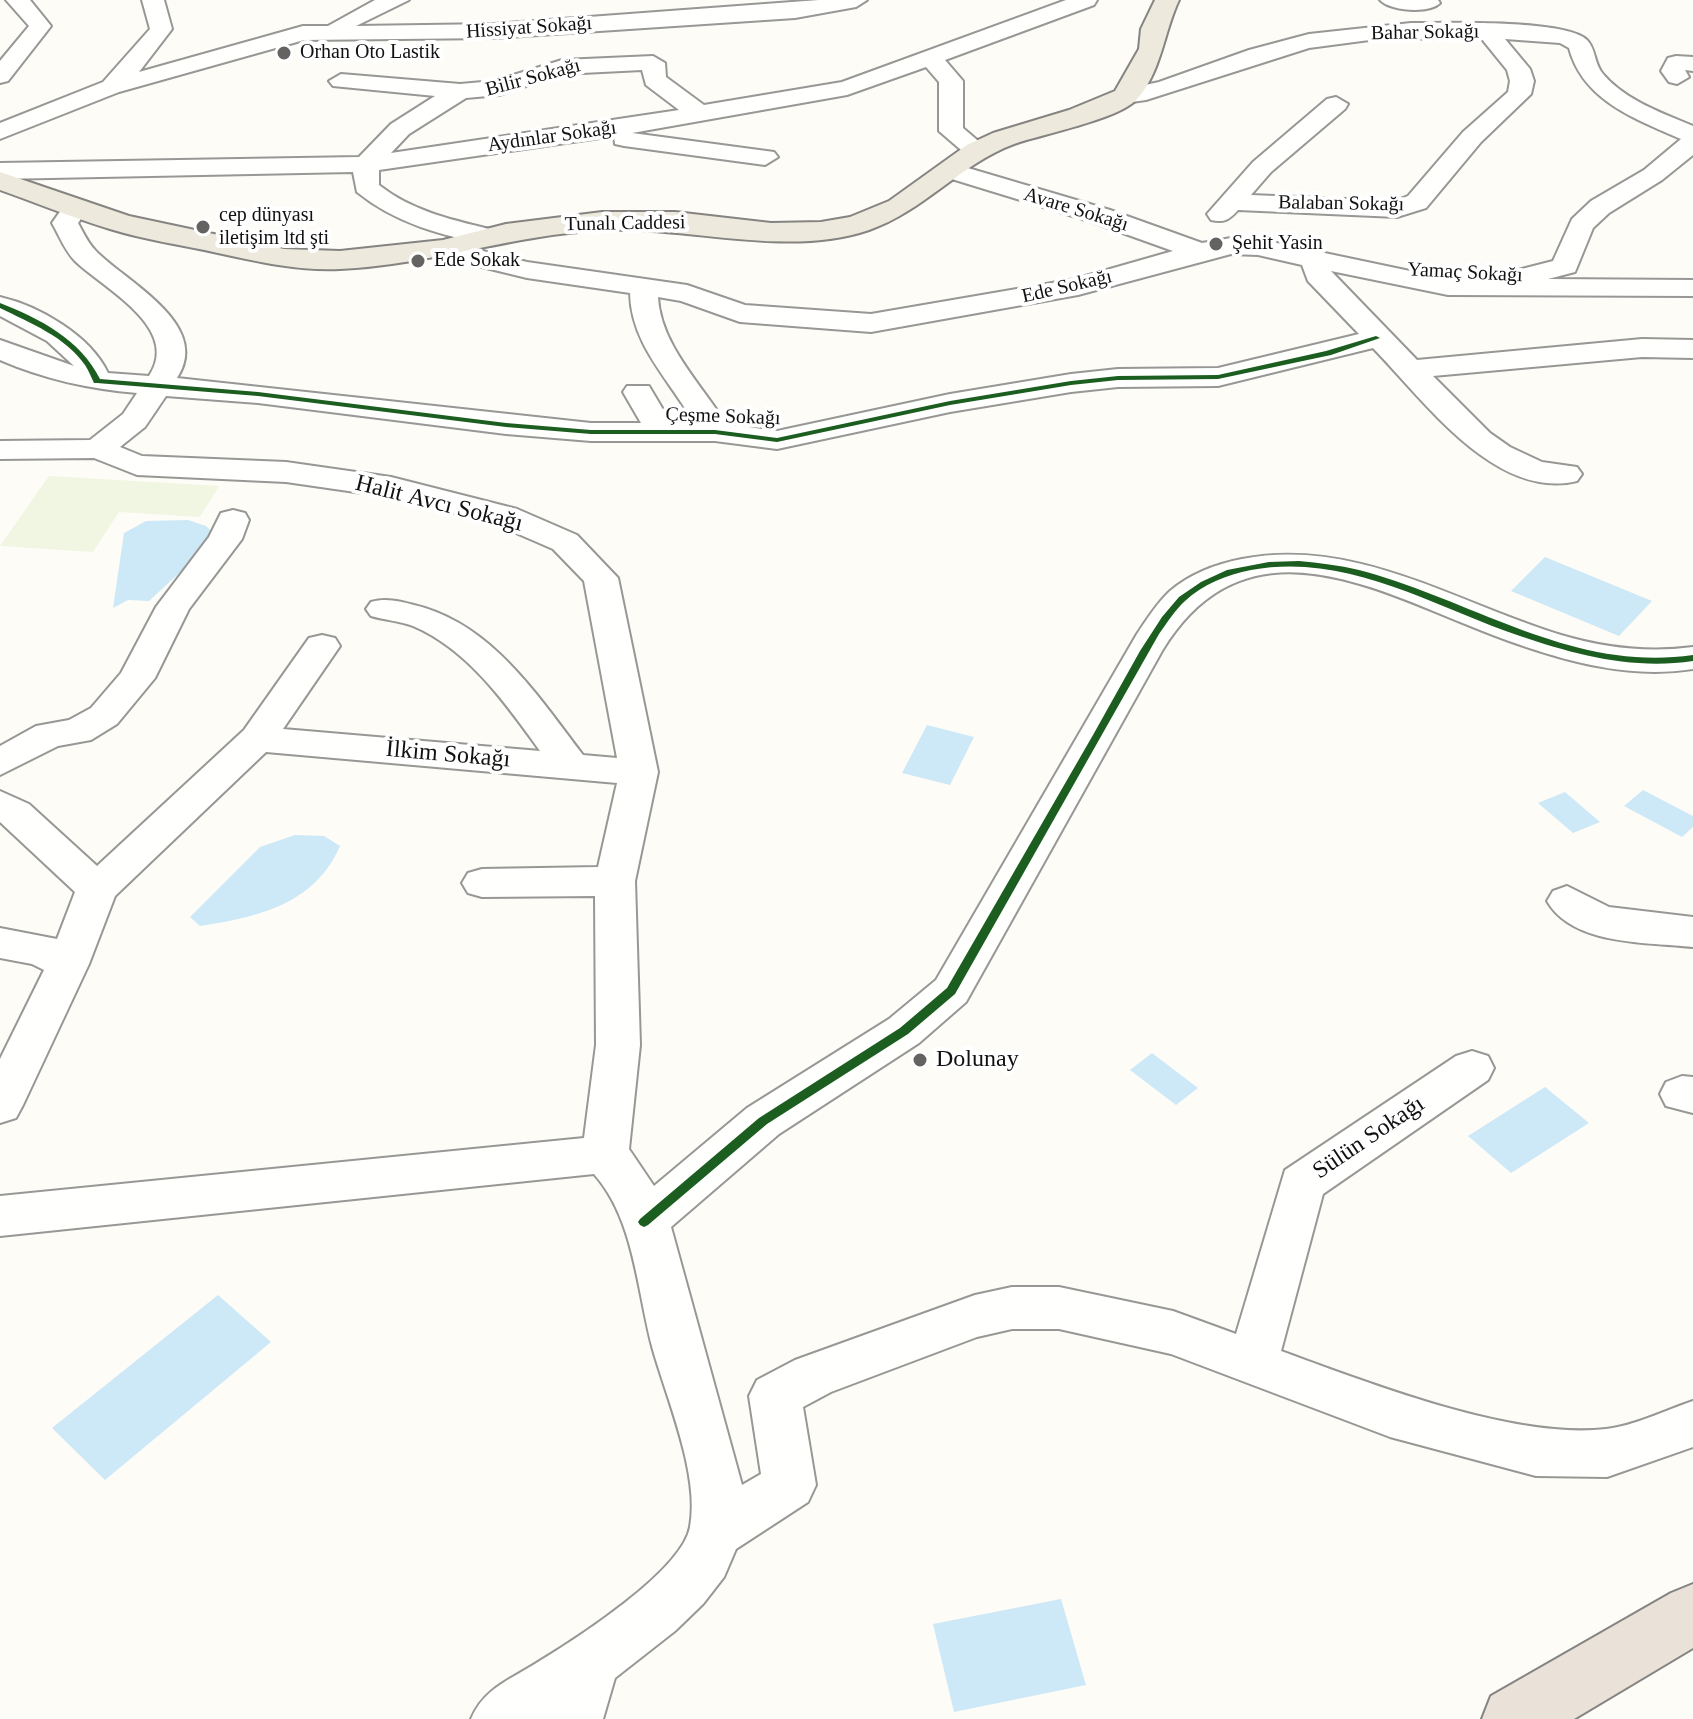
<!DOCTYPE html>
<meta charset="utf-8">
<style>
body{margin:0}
canvas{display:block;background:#fdfcf7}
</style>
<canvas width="1693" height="1719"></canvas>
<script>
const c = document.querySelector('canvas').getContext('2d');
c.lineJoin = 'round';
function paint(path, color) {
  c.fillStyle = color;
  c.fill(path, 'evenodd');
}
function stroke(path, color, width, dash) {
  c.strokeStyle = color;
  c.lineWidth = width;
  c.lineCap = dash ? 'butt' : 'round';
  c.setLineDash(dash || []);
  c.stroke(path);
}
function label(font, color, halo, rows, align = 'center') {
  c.font = font + ' Georgia,serif';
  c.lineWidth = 8;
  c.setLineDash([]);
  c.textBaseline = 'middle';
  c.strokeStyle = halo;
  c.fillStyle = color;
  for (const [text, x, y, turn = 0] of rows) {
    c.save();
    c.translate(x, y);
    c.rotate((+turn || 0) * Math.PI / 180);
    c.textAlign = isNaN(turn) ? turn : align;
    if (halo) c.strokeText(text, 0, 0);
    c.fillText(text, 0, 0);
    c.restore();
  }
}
const pitch = new Path2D(`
 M 49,476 L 219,486 L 200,517 L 119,512 L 93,552 L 0,546 Z`);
const water = new Path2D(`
 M 188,520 L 206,526 L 214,534 L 202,552 L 149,601 L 128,600 L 113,608 L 124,533 L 146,521 Z
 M 1545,557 L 1652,601 L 1619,636 L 1511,591 Z
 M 927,725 L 974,737 L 950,785 L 902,773 Z
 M 1643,790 L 1693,816 L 1693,827 L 1682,837 L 1624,806 Z
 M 1565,792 L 1600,822 L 1573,833 L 1538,803 Z
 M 295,835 L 324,836 L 340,846 C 314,905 258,917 200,926 L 190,917 L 260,847 Z
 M 1152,1053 L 1198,1088 L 1176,1105 L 1130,1070 Z
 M 1545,1087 L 1589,1123 L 1511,1173 L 1468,1136 Z
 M 218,1295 L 271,1342 L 105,1480 L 52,1428 Z
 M 1061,1599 L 1086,1685 L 954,1712 L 933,1624 Z`);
const minor = new Path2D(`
 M 6,0 L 30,0 L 51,26 L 8,81 L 0,83 L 0,61 L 29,26 Z
 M 142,0 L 164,0 L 172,29 L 139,72 L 303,26 L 328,26 L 375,0 L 409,0 L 356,26 L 494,24 L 819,0 L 867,0 L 856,7 L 795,18 L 494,38 L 304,40 L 119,92 L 0,139 L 0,123 L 103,82 L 150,29 Z
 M 1066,0 L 1097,0 L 1094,5 L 945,60 L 963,81 L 963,128 L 990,151 L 977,159 L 968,156 L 939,131 L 939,82 L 926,67 L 847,95 L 632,133 L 774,152 L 778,157 L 765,165 L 624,146 L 615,144 L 614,136 L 379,170 L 379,185 C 413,212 456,221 498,231 L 501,237 L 498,243 L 488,245 C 441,235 395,223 357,192 L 353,172 L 0,179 L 0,163 L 359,157 L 391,124 L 435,96 L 333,86 L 329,81 L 341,74 L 460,84 L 494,81 L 562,60 L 653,56 L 665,63 L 666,77 L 704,105 L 842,82 ZM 642,70 L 646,85 L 679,110 L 391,153 L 409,134 L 466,98 L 499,95 L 562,74 Z
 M 1380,0 L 1438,0 L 1440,3 C 1429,14 1390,11 1380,0 Z
 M 1411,23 C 1444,23 1566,19 1587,40 C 1596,49 1594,64 1603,74 C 1625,100 1662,113 1693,126 L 1693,155 L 1662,180 L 1609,213 L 1593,228 L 1575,272 L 1548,279 L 1693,280 L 1693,296 L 1448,295 L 1331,271 L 1417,360 L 1642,339 L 1693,340 L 1693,358 L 1642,357 L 1433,376 L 1490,433 L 1510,447 L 1542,462 L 1577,467 L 1582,474 L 1577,481 C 1495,501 1423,399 1373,348 L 1218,386 L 1118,387 L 1071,392 L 950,412 L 777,449 L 715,441 L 591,441 L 506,434 L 258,403 L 166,396 L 145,427 L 120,447 L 142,456 L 286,462 L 391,477 L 517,509 L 577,535 L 618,578 L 658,772 L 635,881 L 640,1045 L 629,1149 L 654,1186 L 747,1108 L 889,1019 L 936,980 L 1137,634 C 1147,619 1157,603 1170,591 C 1190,574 1216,564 1242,559 C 1356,537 1456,603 1561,635 C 1605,648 1648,653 1693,647 L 1693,669 C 1630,679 1568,662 1509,641 C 1390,599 1251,505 1162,651 L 966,1002 L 919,1043 L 779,1134 L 671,1227 L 742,1485 L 761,1474 L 749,1396 L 757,1380 L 795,1360 L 975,1295 L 1012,1287 L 1059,1287 L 1173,1311 L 1236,1334 L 1285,1170 L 1456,1056 L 1472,1051 L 1488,1056 L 1494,1068 L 1488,1080 L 1323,1194 L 1281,1351 C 1369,1383 1514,1440 1606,1429 C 1634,1426 1666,1410 1693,1401 L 1693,1447 L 1607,1477 L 1536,1476 L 1390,1437 L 1171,1354 L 1059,1329 L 1012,1329 L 977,1337 L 831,1392 L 803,1407 L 816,1485 L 808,1502 L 736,1549 L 724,1577 L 703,1604 L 675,1631 L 615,1678 L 603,1719 L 471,1719 C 484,1688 510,1680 538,1662 C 576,1639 682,1571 690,1527 C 700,1476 667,1399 653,1350 C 637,1292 635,1220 594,1174 L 0,1236 L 0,1196 L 584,1138 L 596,1045 L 595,896 L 482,897 L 468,893 L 462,883 L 468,873 L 482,869 L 598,867 L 617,783 L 266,752 L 115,896 L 89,964 L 23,1105 L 16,1118 L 0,1123 L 0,1059 L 44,970 L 32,964 L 0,958 L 0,928 L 57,939 L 75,892 L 0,822 L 0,791 L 29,804 L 97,866 L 244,730 L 309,638 L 322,635 L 335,638 L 340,646 L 283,729 L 540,751 C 506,704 469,650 413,626 C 400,621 384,620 371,616 L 366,609 L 371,602 C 386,598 399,601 414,605 C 491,623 537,695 583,755 L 617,758 L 584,581 L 553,549 L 493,523 L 390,497 L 286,482 L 137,475 L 94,458 L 0,459 L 0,441 L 90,440 L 123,414 L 137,393 C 89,389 44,379 0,360 L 0,340 L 74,366 L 47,341 L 0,316 L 0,297 C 39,306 90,335 108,373 L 149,376 C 182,328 103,288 75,261 C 65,251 59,235 52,223 L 66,203 L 84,203 L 88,209 L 78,223 C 83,232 88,243 95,250 C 124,281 213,324 177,378 L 591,423 L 641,423 L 623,392 L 627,386 L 649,386 L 671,423 L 694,423 C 670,380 631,345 630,293 L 527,278 L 433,255 L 429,249 L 433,243 L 443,241 L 527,262 L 687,285 L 745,305 L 871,314 L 1075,279 L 1173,251 L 1092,222 L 942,176 L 938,171 L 951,163 L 1110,210 L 1202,243 L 1231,238 L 1258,239 L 1448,279 L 1507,279 L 1510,272 L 1553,261 L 1572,219 L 1591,201 L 1644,170 L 1681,139 C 1636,119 1583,101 1569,48 L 1560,43 L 1505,39 L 1530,69 L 1534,81 L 1531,94 L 1481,142 L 1426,208 L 1397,217 L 1238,210 C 1229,220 1224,223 1211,220 L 1207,214 L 1253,162 L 1327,99 L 1336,97 L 1348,104 L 1345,109 L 1271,172 L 1251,195 L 1395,201 L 1408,196 L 1463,132 L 1508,92 L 1510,81 L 1507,70 L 1481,38 L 1377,39 L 1309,48 L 1146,100 L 1125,103 L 1113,96 L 1117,91 L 1159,82 L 1249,50 L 1309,34 ZM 1231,254 L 1258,255 L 1302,265 L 1308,281 L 1359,334 L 1218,368 L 1118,369 L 1071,374 L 950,394 L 777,431 L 726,424 C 702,385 660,344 658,297 L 681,301 L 740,322 L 871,332 L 1078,295 Z
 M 1676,56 L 1693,57 L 1693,71 L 1685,70 L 1689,77 L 1677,84 L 1669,82 L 1661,71 L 1668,58 Z
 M 233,510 L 245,513 L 249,520 L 242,539 L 189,609 L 155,678 L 117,724 L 91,740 L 58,746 L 0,775 L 0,746 L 36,726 L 69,720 L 91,708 L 121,673 L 156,607 L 209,537 L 221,513 Z
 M 1567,886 L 1609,907 L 1693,917 L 1693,947 C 1648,942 1573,946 1547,901 L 1553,891 Z
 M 1682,1076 L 1693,1077 L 1693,1113 L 1666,1106 L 1660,1094 L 1666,1082 Z`);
const major = new Path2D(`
 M 1155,0 L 1179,0 C 1164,31 1161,74 1136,100 C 1116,120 1042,134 1014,144 C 960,164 924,211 869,230 C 787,258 689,226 604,230 C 515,234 430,265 340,269 C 299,271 259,262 218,253 C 183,245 145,240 110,229 C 73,218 37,203 0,190 L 0,172 L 129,216 L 284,249 L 340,251 L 443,240 L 506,224 L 602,212 L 675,212 L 771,223 L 821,222 L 850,217 L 889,201 L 967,145 L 993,133 L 1069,110 L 1115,91 L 1139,49 L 1141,29 Z`);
const highway = new Path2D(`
 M 1693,1584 L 1693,1648 L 1574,1719 L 1482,1719 L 1491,1696 L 1671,1593 Z`);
const cycleway = new Path2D(`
 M 0,303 C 39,318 81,340 100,379 L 258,392 L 506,423 L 591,430 L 715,430 L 777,438 L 950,401 L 1071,381 L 1118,376 L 1218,375 L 1326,351 L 1376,336 L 1380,338 L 1331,355 L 1218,379 L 1118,380 L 1071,385 L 950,405 L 777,442 L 715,434 L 591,434 L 506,427 L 258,396 L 97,383 L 94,383 C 91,377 89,371 85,365 C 66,337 30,323 0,308 Z
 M 1299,561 C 1319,563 1339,565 1359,570 C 1471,599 1572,673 1693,655 L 1693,661 C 1633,670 1576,655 1520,636 C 1432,606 1347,552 1251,570 C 1227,575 1203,584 1185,601 C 1175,610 1167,623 1159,634 L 955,994 L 908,1034 L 767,1124 L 648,1225 L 644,1227 L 640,1225 L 638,1222 L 640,1219 L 759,1118 L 900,1028 L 947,988 L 1093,735 L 1140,651 L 1162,617 L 1179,597 L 1201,582 L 1227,570 L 1269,562 Z`);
const markers = [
 [284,53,8,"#646362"],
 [203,227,8,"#646362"],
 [1216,244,8,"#646362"],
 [418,261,8,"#646362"],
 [920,1060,8,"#646362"]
];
const farStreetnames = [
 ["Hissiyat Sokağı",529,28,-4],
 ["Bahar Sokağı",1425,33,-1],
 ["Bilir Sokağı",533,78,-15],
 ["Aydınlar Sokağı",552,137,-8],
 ["Balaban Sokağı",1341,204,1],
 ["Avare Sokağı",1076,210,17],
 ["Tunalı Caddesi",625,224,-1],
 ["Yamaç Sokağı",1465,273,3],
 ["Ede Sokağı",1067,287,-13],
 ["Çeşme Sokağı",723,417,2]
];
const farPoinames = [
 ["Orhan Oto Lastik",300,53],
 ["cep dünyası",219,216],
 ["iletişim ltd şti",219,239],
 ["Şehit Yasin",1232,244],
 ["Ede Sokak",434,261]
];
const streetNames = [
 ["Halit Avcı Sokağı",439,504,14],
 ["İlkim Sokağı",448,755,5],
 ["Sülün Sokağı",1369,1138,-34]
];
const poiNames = [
 ["Dolunay",936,1060]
];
paint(pitch, '#f0f6e1');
paint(water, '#cde8f7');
stroke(minor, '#979795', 4);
stroke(major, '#858482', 4);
stroke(highway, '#858482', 4);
paint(minor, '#fffffe');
paint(major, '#ede9dc');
paint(highway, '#eae1d8');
paint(cycleway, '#1b5e20');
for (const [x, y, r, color] of markers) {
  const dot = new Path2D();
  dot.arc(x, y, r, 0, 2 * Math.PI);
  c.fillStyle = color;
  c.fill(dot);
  stroke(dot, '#fff', 3);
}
label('20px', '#111', '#fff', farStreetnames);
label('20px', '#111', '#fff', farPoinames, 'left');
label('24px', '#111', '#fff', streetNames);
label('24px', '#111', '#fff', poiNames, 'left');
</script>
